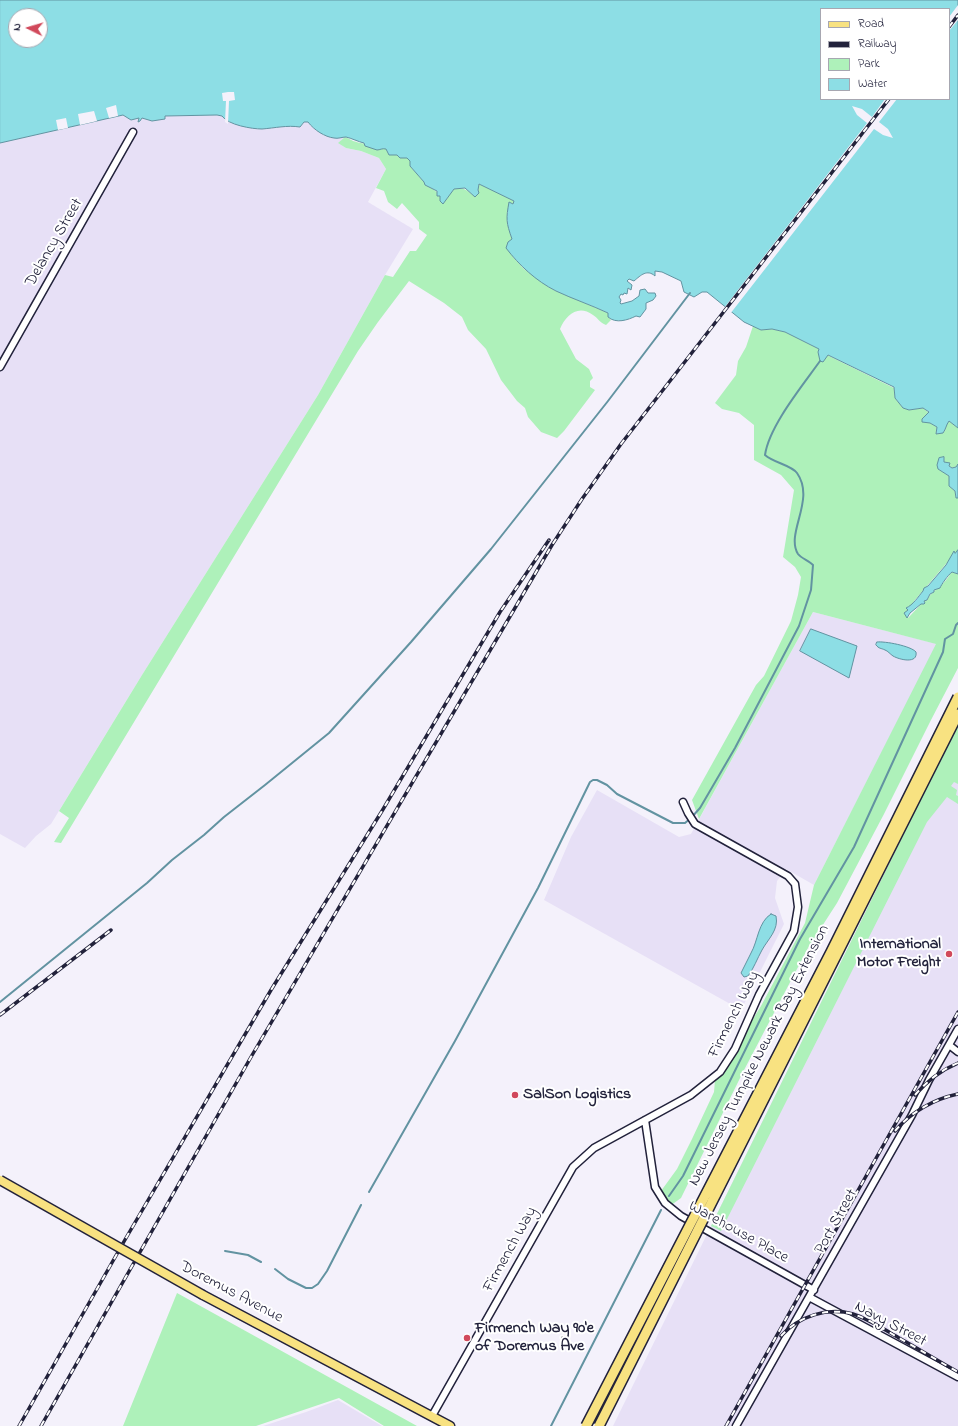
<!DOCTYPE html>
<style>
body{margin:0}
#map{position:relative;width:958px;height:1426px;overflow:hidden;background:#f4f1fb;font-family:"Indie Flower",sans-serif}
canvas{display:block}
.legend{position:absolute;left:820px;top:8px;width:130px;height:92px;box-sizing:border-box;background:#fff;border:1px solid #a7a7b1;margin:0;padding:5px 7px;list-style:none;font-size:12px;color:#22223b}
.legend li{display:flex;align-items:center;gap:8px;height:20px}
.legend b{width:20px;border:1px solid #a7a7b1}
.north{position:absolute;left:8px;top:8px;width:40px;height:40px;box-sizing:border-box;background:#fff;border:1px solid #a7a7b1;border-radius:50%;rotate:275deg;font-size:11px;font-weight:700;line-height:16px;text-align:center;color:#22223b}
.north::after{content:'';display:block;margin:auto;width:14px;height:18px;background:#d1495b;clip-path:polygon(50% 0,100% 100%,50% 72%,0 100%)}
</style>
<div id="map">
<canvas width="958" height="1426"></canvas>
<ul class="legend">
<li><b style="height:5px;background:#f8e281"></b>Road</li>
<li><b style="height:5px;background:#22223b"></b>Railway</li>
<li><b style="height:11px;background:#aef1ba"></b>Park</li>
<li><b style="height:11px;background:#8ddee5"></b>Water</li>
</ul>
<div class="north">N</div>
</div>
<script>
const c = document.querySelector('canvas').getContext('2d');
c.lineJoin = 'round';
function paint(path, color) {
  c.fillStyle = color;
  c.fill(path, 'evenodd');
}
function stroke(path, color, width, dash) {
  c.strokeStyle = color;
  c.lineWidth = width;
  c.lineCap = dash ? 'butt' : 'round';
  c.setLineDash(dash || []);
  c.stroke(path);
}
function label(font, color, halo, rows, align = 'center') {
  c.font = font + ' "Indie Flower",sans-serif';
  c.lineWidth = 4;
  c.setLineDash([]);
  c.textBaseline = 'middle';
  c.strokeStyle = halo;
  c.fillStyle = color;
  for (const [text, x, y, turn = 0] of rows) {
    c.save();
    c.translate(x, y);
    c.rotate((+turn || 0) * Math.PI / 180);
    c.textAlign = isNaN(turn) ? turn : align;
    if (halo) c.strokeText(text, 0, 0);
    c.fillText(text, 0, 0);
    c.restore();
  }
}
const built = new Path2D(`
 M 123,115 L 131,120 L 139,118 L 138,121 L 142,118 L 152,121 L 164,119 L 165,116 L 217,115 L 222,116 L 225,120 L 231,123 L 252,128 L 262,129 L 284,126 L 300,127 L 304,122 L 308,122 L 312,127 L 325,136 L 340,138 L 345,137 L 339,143 L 346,148 L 361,151 L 379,158 L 386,169 L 368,202 L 413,229 L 385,275 L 318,395 L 142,675 L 51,824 L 36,836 L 25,848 L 0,834 L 0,143 Z
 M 813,612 L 937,644 L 814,885 L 786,869 L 777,881 L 775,898 L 784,924 L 741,1010 L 544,900 L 571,837 L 597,790 L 679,837 L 691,834 Z
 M 958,724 L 958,1426 L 613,1426 L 711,1226 Z
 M 338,1400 L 382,1426 L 263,1426 L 306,1412 Z`);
const green = new Path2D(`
 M 345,137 C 348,138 351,140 353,141 C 368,146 390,145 400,158 L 407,158 L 410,161 L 410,166 L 424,182 L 425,185 C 435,188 438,195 447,199 C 454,182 464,187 475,197 L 479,184 L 515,201 L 513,204 L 509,202 L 509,210 L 507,213 L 507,222 L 512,239 L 513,257 L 524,269 L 554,290 L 608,313 L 608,317 L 611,320 L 606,325 C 600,323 598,318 593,315 C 578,304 566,315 560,329 L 576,359 L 589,369 L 593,378 L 590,381 L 590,387 L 595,390 L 564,431 L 557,438 L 541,432 L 528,417 L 525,408 L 517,401 L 501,380 L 486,349 L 468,330 L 462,317 L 444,303 L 409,281 L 378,322 L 358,351 L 61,843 L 54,842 L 69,818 L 59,811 L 142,675 L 318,395 L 385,275 L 393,277 L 410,251 L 416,251 L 427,235 L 419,229 L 419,222 L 402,203 L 397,209 L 388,202 L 384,191 L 376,188 L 386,169 L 379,158 L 361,151 L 346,148 L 338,143 Z
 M 753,326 L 761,330 L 772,329 L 785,332 L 819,349 L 818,352 L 820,356 L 827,355 L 894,388 L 895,398 L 903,408 L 909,410 L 923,408 L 929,413 L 930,423 L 937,427 L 936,434 L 945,431 L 946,424 L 949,421 L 958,428 L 958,464 L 956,467 L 952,468 L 949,466 L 950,464 L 943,462 L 944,457 L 939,469 L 949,476 L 949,486 L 955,491 L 956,498 L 958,498 L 958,550 L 915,600 L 911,606 L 906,608 L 908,610 L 908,618 L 924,601 L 927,600 C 932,590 939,589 946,580 C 948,578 949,575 952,572 L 958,574 L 958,668 L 931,720 L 884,814 L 837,903 L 808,948 L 743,1072 L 681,1198 L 670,1206 L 661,1191 L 677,1169 L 692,1139 L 714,1092 L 715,1080 L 761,1006 L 805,923 L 814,885 L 936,644 L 813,612 L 699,819 L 692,800 L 756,685 L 764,676 L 791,621 L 798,595 L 801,577 L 795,567 L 783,557 L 794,490 L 781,475 L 754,460 L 754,425 L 739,413 L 722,409 L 715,403 L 736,375 L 738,361 L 746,347 Z
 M 958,724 L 958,784 L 954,782 L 951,786 L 957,790 L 956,795 L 958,796 L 958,804 L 947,797 L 927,822 L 721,1231 L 711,1226 Z
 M 177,1293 L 417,1426 L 384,1426 L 339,1398 L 256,1426 L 123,1426 Z`);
const water = new Path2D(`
 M 0,0 L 958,0 L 958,428 L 949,421 C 946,425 946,429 943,433 L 936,434 L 937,427 L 930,423 L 922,422 L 922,419 L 929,412 L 923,408 L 909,410 L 903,408 L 895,398 L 894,387 L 828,355 L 823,362 L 820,361 L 818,352 L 819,349 L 785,332 L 772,329 L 761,330 L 744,322 L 707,292 L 702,292 L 694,297 L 684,292 L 681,281 L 662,272 L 655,271 L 655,276 C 647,269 641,275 634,281 L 629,279 L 627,281 L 632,285 L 631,290 L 628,288 L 627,294 L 624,293 L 623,295 L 621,294 L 619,297 L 621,300 L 620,303 L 621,304 L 632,301 L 639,296 L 640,290 L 645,289 L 648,293 L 655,293 L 656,296 L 653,300 L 646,303 L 646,309 L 640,317 L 636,316 C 628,320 616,324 608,317 L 608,313 C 591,305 573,299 556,291 C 536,281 519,265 506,248 L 508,242 L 512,239 C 506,222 506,219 509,202 L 513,204 L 514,201 L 479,184 L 478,190 L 479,193 L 475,197 L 465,188 L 454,189 L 443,204 L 440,201 L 440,196 L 437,196 L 437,191 L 425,185 L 424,182 L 410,166 L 410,161 L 407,158 L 400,158 L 397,155 L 389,155 L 386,149 C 382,148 380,150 377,150 C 373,149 369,147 365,146 L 364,143 C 359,142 351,138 346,137 C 342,137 338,139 334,138 C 325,137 314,130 308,122 L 304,122 L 300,127 C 287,125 275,128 262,129 C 252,129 228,125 222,116 L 217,115 L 165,116 L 165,119 L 152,121 L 142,118 L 140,121 L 138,122 L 139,118 L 131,120 L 123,115 L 0,143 ZM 821,9 L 949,9 L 949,99 L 821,99 ZM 16,16 L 40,16 L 40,40 L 16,40 Z
 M 944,457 L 944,462 L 950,463 L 949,466 L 952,468 L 956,467 L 958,464 L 958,498 L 956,498 L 955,491 L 949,486 L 949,476 L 938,469 L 937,465 L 939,458 Z
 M 958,550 L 958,574 L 952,572 C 948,575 941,585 940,588 L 934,590 L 934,592 L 930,594 L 927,600 L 924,601 L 925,603 L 924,604 L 921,604 L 910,613 L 907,618 L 904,613 L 908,610 L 906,608 C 913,605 918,597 923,591 L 924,588 L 928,586 L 946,565 L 954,551 L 955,553 Z
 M 811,629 L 857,646 L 849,678 L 800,651 Z
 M 877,642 C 885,641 911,646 916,652 C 918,664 900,660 893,656 C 890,654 888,651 885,650 C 881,648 879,649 876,645 Z
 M 771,914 L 776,916 C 779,930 768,939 762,950 C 757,959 754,968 748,976 L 744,977 L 741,973 C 744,966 748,960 751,953 C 758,941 758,922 771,914 Z`);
const pier = new Path2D(`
 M 958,5 L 958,20 L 949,31 L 949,17 Z
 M 228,92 L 234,92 L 235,100 L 229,101 L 228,124 L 225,122 L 226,101 L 223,101 L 222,93 Z
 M 885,99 L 897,99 L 879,122 L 888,129 L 893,138 L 883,135 L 874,129 L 730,314 L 724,308 L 867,123 L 857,115 L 852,106 L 862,109 L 872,117 Z
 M 116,105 L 118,116 L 109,118 L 106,108 Z
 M 94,111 L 97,121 L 80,125 L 78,114 Z
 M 66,118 L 68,128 L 58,130 L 56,120 Z`);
const stream = new Path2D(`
 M 0,1002 L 147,883 L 172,860 L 204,835 L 224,817 L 265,785 L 329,733 L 411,642 L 491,549 L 608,401 L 690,293
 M 369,1192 L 455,1041 L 538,888 L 590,782 L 593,780 L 597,780 L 607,785 L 617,794 L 673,823 L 685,823 L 691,818 L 700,808 L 735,748 L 799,626 L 811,590 L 813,565 C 809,561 801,558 798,554 C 785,533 816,500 797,473 C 791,465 774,463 765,455 C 769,426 803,385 820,361
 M 669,1196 L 683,1176 L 800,939 L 854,847 L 943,652 L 945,639 L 953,634 L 956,625 L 958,623
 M 225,1251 L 248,1255 L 261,1262
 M 275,1269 L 288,1279 L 306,1288 L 312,1288 L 318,1284 L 327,1271 L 361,1205
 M 551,1426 L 661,1210`);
const minor = new Path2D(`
 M 0,367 L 133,132
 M 949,1045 L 958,1052
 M 645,1120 L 655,1187 L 665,1203 L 681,1216 L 814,1290
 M 809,1297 L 958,1377
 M 432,1416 L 573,1167 L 594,1148 L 691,1095 L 720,1072 L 735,1049 L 759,995 L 794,931 L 798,907 L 795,884 L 788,876 L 695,824 L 688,813 L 683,802
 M 736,1426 L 912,1115 L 929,1080 L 958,1029`);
const major = new Path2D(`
 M 203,1295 L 450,1426`);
const rail = new Path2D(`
 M 949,27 L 958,15
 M 0,1015 L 111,930
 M 915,1095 C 927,1081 941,1070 958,1063
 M 895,1131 C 911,1112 934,1099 958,1094
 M 781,1336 C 799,1316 827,1307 853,1314 C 869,1319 885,1330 899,1338 C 919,1349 938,1361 958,1372
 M 19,1426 L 126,1238 L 271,990 L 382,811 L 500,612 L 549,540
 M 41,1426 L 251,1057 L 552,545 L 582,499 L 621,444 L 889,99
 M 726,1426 L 958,1012`);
const majorBridge = new Path2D(`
 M 0,1180 L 203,1295`);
const highwayBridge = new Path2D(`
 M 586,1426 L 831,952 L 958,697
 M 599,1426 L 958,714`);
const markers = [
 [949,954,4,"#d1495b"],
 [515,1095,4,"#d1495b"],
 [467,1338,4,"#d1495b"]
];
const streetNames = [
 ["Delancy Street",55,243,-60],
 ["Firmench Way",735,1015,-63],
 ["New Jersey Turnpike Newark Bay Extension",760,1056,-63],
 ["Port Street",837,1222,-61],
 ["Warehouse Place",738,1233,29],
 ["Firmench Way",511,1250,-61],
 ["Doremus Avenue",231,1293,28],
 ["Navy Street",890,1325,28]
];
const poiNames = [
 ["International",941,945,"right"],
 ["Motor Freight",941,963,"right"],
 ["SalSon Logistics",523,1095],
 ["Firmench Way 90'e",475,1329],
 ["of Doremus Ave",475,1347]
];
paint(built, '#e7e0f6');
paint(green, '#aef1ba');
paint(water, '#8ddee5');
stroke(water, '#6293a1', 1);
paint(pier, '#f4f1fb');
stroke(stream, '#6293a1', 2);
stroke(minor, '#22223b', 9);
stroke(major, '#22223b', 11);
stroke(minor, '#fff', 6);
stroke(major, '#f8e281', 8);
stroke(rail, '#22223b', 3.5);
stroke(rail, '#fff', 2, [6]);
stroke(majorBridge, '#22223b', 11, []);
stroke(highwayBridge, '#22223b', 12, []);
stroke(majorBridge, '#f8e281', 8);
stroke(highwayBridge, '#f8e281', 9);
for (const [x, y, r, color] of markers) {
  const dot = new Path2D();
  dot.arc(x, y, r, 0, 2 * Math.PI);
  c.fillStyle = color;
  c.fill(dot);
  stroke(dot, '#fff', 1.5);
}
label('16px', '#22223b', '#fff', streetNames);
label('bold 16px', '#22223b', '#fff', poiNames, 'left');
</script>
